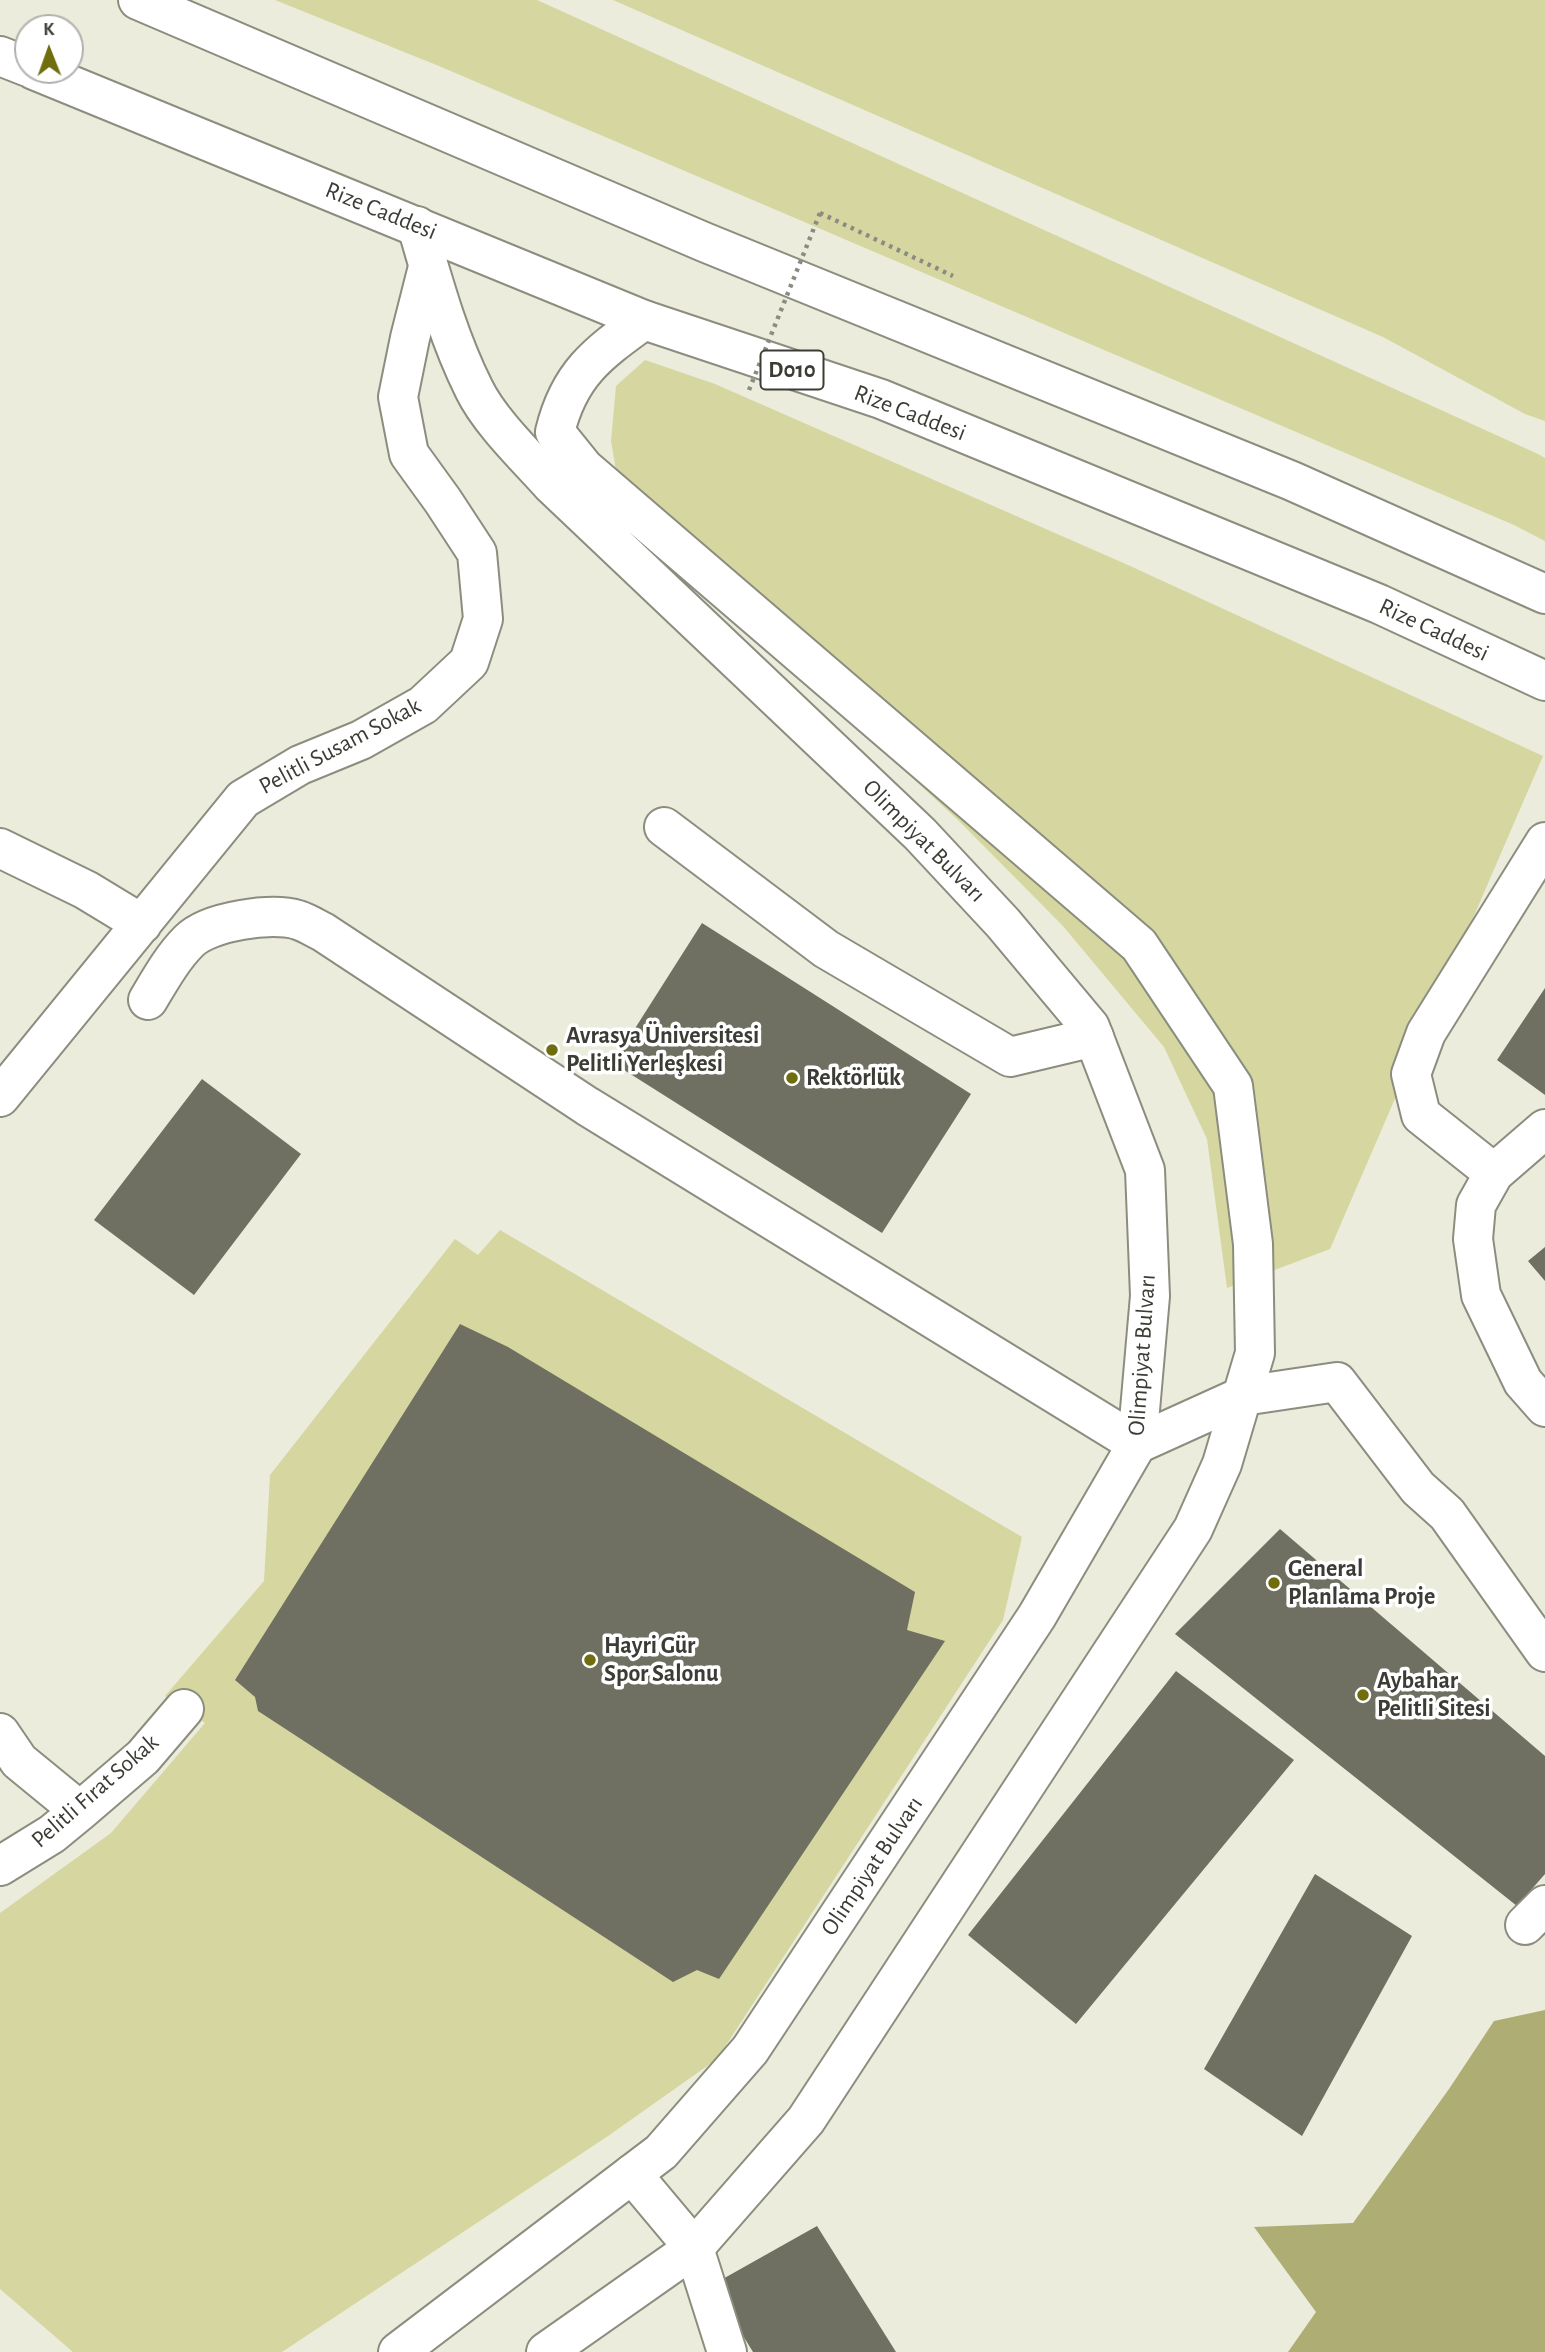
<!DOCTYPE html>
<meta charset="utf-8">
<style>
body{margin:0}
#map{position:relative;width:1545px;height:2352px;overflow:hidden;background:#ebecdb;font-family:"Alegreya Sans",sans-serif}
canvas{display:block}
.north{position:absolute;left:14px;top:14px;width:70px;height:70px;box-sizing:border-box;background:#fff;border:2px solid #b1b1ae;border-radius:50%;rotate:359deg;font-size:19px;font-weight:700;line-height:28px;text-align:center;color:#3b3c35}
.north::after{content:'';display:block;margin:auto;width:24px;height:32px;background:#6f6d0d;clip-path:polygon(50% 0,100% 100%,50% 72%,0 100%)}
</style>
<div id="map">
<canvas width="1545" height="2352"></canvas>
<div class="north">K</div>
</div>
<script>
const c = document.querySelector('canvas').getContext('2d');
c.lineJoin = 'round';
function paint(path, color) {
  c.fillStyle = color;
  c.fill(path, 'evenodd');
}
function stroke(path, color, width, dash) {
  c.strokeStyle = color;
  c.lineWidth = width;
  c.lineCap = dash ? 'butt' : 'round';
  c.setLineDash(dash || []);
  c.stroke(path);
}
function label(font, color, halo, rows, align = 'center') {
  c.font = font + ' "Alegreya Sans",sans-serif';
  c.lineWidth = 7;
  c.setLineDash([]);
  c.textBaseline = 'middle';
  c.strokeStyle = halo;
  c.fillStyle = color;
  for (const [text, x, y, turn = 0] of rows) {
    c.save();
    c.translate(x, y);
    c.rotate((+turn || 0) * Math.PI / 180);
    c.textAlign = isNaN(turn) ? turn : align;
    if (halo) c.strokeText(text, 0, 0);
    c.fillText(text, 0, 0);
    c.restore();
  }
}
const green = new Path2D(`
 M 275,0 L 537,0 L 1538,454 L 1545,458 L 1545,541 L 1514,525 L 439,66 Z
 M 613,0 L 1545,0 L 1545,421 L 1525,414 L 1383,337 Z
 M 645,360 L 715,384 L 1128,565 L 1543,756 L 1330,1249 L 1227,1288 L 1207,1139 L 1164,1047 L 1063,926 L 958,820 L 721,601 L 620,494 L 611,441 L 616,386 Z
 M 500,1230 L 1022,1537 L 1003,1620 L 717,2059 L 608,2136 L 282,2352 L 73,2352 L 0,2289 L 0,1913 L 111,1833 L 205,1723 L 165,1696 L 264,1581 L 270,1475 L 455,1239 L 478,1255 Z`);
const forest = new Path2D(`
 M 1545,2010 L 1545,2352 L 1288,2352 L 1316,2312 L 1254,2227 L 1353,2223 L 1449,2089 L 1494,2021 Z`);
const building = new Path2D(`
 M 702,923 L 971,1094 L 882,1233 L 613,1063 Z
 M 1545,988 L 1545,1095 L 1497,1060 Z
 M 202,1079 L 301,1154 L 194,1295 L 94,1220 Z
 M 1545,1247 L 1545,1281 L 1528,1261 Z
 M 460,1324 L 508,1347 L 915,1592 L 907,1630 L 945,1641 L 719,1979 L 697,1970 L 673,1982 L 258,1711 L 255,1697 L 235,1680 Z
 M 1280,1529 L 1545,1756 L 1545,1874 L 1517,1906 L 1175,1634 Z
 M 1176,1671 L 1294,1760 L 1076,2024 L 968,1935 Z
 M 1315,1874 L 1412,1936 L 1302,2136 L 1204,2069 Z
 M 817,2226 L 896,2352 L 753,2352 L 712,2285 Z`);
const path = new Path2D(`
 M 820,213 L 953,276`);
const minor = new Path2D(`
 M 664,827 L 826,949 L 1010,1057 L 1094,1037
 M 0,848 L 86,890 L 142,924
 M 148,1000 C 160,980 172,958 189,941 C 209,921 272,912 298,920 C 307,923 315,928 323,932 L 587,1106 L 1137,1444 L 1243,1396 L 1337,1382 L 1418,1488 L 1447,1514 L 1545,1652
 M 0,1097 L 243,799 L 300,765 L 361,740 L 423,705 L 469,662 L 483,619 L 477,553 L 443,501 L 409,454 L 398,397 L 410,338 L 428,267
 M 1545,1129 L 1494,1173 L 1476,1205 L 1473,1239 L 1481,1295 L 1523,1382 L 1545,1407
 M 1494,1173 L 1421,1115 L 1411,1074 L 1426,1033 L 1545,842
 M 0,1733 L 19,1761 L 80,1811
 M 0,1866 L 52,1834 L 80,1811 L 143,1757 L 184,1709
 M 1525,1925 L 1545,1905
 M 632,2174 L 694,2248 L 727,2352`);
const major = new Path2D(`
 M 398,2352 L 661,2152 L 750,2050 L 1037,1616 L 1137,1444 L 1150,1296 L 1145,1170 L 1090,1027 L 1003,923 L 920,834 L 552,485 C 527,457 490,422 474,389 C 448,337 433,281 417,226
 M 546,2352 L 694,2248 L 806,2120 L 1193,1529 L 1222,1464 L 1255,1353 L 1253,1244 L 1233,1086 L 1139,945 L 584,468 L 555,432 C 569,374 597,354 644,320`);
const highway = new Path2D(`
 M 138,0 L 704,242 L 1292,481 L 1545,594
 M 0,56 L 28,67
 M 34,70 L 644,320 L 881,399 L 1379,604 L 1545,681`);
const pathBridge = new Path2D(`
 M 749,390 L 820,213`);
const markers = [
 [552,1050,7,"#6f6d0d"],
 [792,1078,7,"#6f6d0d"],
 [1274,1583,7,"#6f6d0d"],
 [590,1660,7,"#6f6d0d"],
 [1363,1695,7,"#6f6d0d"]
];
const shields = [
 [792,370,63]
];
const shieldNames = [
 ["D010",792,370]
];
const streetNames = [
 ["Rize Caddesi",381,211,22],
 ["Rize Caddesi",910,413,21],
 ["Rize Caddesi",1434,630,25],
 ["Pelitli Susam Sokak",340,746,-28],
 ["Olimpiyat Bulvarı",924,841,45],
 ["Olimpiyat Bulvarı",1142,1355,-86],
 ["Pelitli Fırat Sokak",95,1791,-41],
 ["Olimpiyat Bulvarı",872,1866,-56]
];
const poiNames = [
 ["Avrasya Üniversitesi",566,1036],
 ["Pelitli Yerleşkesi",566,1064],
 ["Rektörlük",806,1078],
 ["General",1288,1569],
 ["Planlama Proje",1288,1597],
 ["Hayri Gür",604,1646],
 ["Spor Salonu",604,1674],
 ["Aybahar",1377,1681],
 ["Pelitli Sitesi",1377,1709]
];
paint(green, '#d6d6a1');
paint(forest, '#adad74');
paint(building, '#6f7061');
stroke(minor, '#8c8d7e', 42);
stroke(major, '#8c8d7e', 42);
stroke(highway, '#8c8d7e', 42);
stroke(path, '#8b8c81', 4.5, [3.5, 5]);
stroke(minor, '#fff', 38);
stroke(major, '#fff', 38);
stroke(highway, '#fff', 38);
stroke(pathBridge, '#8b8c81', 4.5, [3.5, 5]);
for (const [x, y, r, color] of markers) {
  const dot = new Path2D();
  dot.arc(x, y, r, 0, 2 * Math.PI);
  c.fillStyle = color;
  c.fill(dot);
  stroke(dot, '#fff', 2.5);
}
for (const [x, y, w] of shields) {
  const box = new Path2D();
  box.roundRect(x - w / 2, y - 19.5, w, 39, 5);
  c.fillStyle = '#fff';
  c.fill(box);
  stroke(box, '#3b3c35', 2);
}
label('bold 23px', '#3b3c35', null, shieldNames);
label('24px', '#3b3c35', '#fff', streetNames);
label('bold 24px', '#3b3c35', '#fff', poiNames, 'left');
</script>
